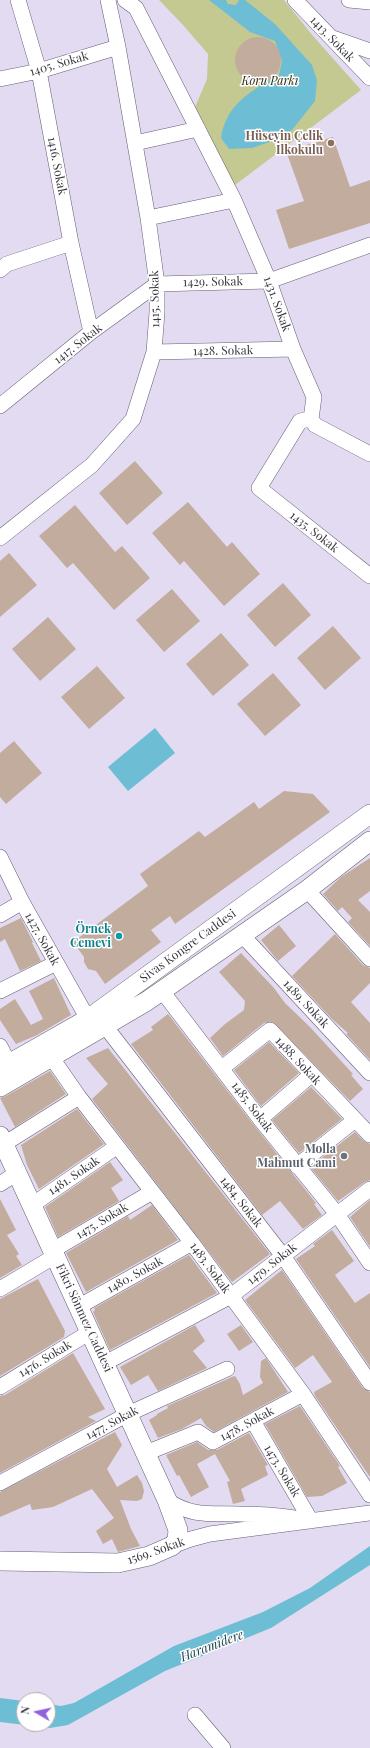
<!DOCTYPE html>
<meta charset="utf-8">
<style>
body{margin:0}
#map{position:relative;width:370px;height:1748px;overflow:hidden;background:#e2dbf2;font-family:"Playfair Display",serif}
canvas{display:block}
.north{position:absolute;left:16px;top:1692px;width:40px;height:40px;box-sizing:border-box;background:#fff;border:1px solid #b0afb3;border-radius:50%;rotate:279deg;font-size:11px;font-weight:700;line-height:16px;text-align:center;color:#3a3740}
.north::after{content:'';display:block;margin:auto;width:14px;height:18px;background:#8f61db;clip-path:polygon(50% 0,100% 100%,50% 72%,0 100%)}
</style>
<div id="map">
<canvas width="370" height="1748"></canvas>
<div class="north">N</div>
</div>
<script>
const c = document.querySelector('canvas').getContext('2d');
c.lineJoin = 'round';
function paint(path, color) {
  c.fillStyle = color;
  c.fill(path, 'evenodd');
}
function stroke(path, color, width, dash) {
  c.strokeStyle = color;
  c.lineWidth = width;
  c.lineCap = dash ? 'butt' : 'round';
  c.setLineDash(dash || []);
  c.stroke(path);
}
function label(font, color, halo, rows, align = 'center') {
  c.font = font + ' "Playfair Display",serif';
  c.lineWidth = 3;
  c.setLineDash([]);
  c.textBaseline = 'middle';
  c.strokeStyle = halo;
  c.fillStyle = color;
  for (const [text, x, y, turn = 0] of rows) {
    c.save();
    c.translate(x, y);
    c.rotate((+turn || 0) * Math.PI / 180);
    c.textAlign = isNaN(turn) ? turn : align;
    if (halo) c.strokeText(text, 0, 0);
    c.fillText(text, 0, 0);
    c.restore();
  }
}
const green = new Path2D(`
 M 159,0 L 284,0 L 313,36 L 361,90 L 235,185 L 193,112 L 207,79 L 208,54 L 183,25 Z`);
const water = new Path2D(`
 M 209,0 L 226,0 L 228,4 L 236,5 L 239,0 L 245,0 L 275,24 L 312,65 L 317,80 L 315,101 L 292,130 L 275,140 L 252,148 L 229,149 L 221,138 C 226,104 251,91 279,75 L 282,61 L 275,41 L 250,32 Z
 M 155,728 L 175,753 L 128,791 L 108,767 Z
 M 370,1546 L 370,1565 L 271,1628 L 165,1671 L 68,1725 L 50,1728 L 0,1722 L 0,1698 L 24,1701 L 24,1724 L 48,1724 L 48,1704 L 61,1706 L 74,1703 L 174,1646 L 263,1612 L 310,1588 Z`);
const building = new Path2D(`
 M235 60a23 23 0 1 1 46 0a23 23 0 1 1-46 0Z
 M 333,137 L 350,187 L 370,180 L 370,223 L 289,249 L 276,210 L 304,201 L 286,151 Z
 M 135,461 L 163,493 L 127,525 L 99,493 Z
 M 188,502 L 227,547 L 232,542 L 260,574 L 224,606 L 184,561 L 180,565 L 152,533 Z
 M 75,505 L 115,552 L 122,546 L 150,578 L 114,610 L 73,563 L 67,568 L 39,536 Z
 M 9,553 L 37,585 L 0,617 L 0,561 Z
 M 283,583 L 311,615 L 275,647 L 247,615 Z
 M 172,589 L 200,621 L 164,652 L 136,620 Z
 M 48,617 L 76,649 L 40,681 L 12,649 Z
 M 333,626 L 361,658 L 325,690 L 297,658 Z
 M 221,633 L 249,665 L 213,696 L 186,664 Z
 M 97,666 L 125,698 L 89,729 L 61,697 Z
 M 273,673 L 301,705 L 265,736 L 237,704 Z
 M 14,741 L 42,773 L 6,804 L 0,797 L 0,753 Z
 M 284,791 L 313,794 L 330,812 L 175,924 L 170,916 L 151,930 L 161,942 L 105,984 L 96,971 L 88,969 L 84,962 L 84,957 L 73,942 L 148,886 L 140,874 L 199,831 L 205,837 L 254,802 L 259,809 Z
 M 370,858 L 370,891 L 358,900 L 370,912 L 370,946 L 348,922 L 352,918 L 342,907 L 338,911 L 323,894 L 341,877 Z
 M 21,918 L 33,942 L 32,943 L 41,961 L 20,971 L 5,939 L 0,942 L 0,928 Z
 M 279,925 L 296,946 L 278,961 L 261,940 Z
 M 335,934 L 363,965 L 370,968 L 370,983 L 351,1002 L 370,1023 L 370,1060 L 346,1034 L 348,1033 L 332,1019 L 292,976 Z
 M 241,953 L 274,988 L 285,1003 L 310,1027 L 353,1074 L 351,1075 L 363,1089 L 350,1101 L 273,1022 L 264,1023 L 223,1056 L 210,1038 L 225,1024 L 244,1010 L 245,1001 L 219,972 Z
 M 54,978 L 71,1015 L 37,1035 L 16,1044 L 0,1020 L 0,1009 L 15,999 L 31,1025 L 43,1019 L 29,991 Z
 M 168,1014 L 253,1124 L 316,1203 L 314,1204 L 322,1215 L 303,1229 L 280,1201 L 262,1215 L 131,1044 L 153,1030 L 151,1027 Z
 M 269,1042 L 299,1073 L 261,1106 L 234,1070 Z
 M 108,1048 L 270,1254 L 232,1282 L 92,1099 L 108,1084 L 86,1058 Z
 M 50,1071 L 66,1094 L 15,1127 L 0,1098 L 6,1096 Z
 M 311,1087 L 342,1119 L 299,1153 L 272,1120 Z
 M 77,1109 L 104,1144 L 39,1189 L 27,1165 L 21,1145 Z
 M 355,1132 L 364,1141 L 370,1144 L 370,1180 L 365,1182 L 338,1201 L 310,1167 Z
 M 110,1162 L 123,1180 L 111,1188 L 119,1201 L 58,1237 L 45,1207 Z
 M 0,1199 L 16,1230 L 7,1235 L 19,1254 L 16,1256 L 22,1265 L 0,1278 Z
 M 370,1200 L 370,1247 L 350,1217 Z
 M 152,1205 L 178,1240 L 86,1292 L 66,1253 L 128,1216 L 130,1220 Z
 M 332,1230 L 354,1261 L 335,1275 L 355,1303 L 370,1293 L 370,1367 L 296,1259 L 315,1246 L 313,1244 Z
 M 189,1255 L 217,1293 L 110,1350 L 93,1312 L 95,1310 L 94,1308 Z
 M 282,1270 L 363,1388 L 370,1392 L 370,1477 L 315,1396 L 314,1392 L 332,1382 L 313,1355 L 295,1368 L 245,1300 Z
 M 38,1279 L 65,1331 L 64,1337 L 0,1376 L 0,1299 Z
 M 195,1325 L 205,1341 L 193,1351 L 207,1368 L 158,1391 L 148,1375 L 131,1385 L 120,1367 Z
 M 241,1325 L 253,1342 L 239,1351 L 227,1334 Z
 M 73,1353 L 105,1409 L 88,1417 L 96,1421 L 0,1473 L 0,1396 L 5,1395 Z
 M 266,1358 L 288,1392 L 214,1432 L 206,1426 L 201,1418 L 182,1429 L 158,1438 L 149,1420 L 157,1415 L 157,1414 L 168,1408 L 167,1406 L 232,1377 L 235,1376 L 240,1384 L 243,1395 L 263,1383 L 260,1377 L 261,1361 Z
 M 300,1406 L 340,1466 L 338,1467 L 347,1483 L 322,1496 L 307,1497 L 265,1424 Z
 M 115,1432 L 122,1445 L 107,1469 L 117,1487 L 137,1475 L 142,1483 L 144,1491 L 142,1499 L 137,1501 L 120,1500 L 131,1529 L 140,1546 L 118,1552 L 112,1539 L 103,1544 L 96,1531 L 114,1518 L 92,1489 L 53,1507 L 32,1510 L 30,1504 L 0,1517 L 0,1492 Z
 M 249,1433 L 268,1465 L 265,1466 L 268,1475 L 241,1489 L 245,1501 L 233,1504 L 227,1482 L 230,1481 L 215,1454 L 197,1464 L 209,1487 L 191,1497 L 179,1475 L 177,1476 L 166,1455 L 197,1442 L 208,1450 L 217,1450 Z`);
const minor = new Path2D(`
 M 18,0 L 39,71 L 71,243 L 91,332
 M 125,0 L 136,8 L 234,200 L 269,281 L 293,349 L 314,397 L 311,419 L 315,425 L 370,454
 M 295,0 L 370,78
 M 349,0 L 370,2
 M 333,38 L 370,51
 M 0,79 L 39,71 L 118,47
 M 135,143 L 198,129
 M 148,218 L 234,200
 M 0,270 L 7,264 L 71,243
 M 154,352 L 293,349
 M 0,406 L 91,332 L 157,284 L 269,281 L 370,245
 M 311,419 L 300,421 L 259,488 L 370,576
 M 0,538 L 92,465 L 133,419 L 154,352 L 157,312 L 157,284 L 148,218 L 118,47 L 108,0
 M 0,857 L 22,902 L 88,1019
 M 307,890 L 370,959
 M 0,915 L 22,902
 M 242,935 L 370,1073
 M 0,991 L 56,963
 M 162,991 L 260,1119 L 337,1214 L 370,1263
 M 105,1026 L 283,1256 L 370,1383
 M 0,1046 L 14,1074
 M 45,1048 L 79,1097 L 192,1243 L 303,1394 L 370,1495
 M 222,1068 L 270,1030 L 370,1135
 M 260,1119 L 311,1075
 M 4,1144 L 79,1097
 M 297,1166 L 355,1120
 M 0,1184 L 17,1173
 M 32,1205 L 116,1147
 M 53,1250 L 152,1192
 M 0,1289 L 55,1256
 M 78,1307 L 192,1243
 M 105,1363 L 231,1296 L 370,1189
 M 0,1387 L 90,1332
 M 253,1421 L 311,1521
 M 146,1453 L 198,1432 L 213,1442 L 303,1394
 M 0,1483 L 128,1414 L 227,1369
 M 167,1500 C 191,1517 211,1513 239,1514 C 258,1514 276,1515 294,1518
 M 172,1546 L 191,1539 L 210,1534 L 370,1513
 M 195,1715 L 223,1748`);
const major = new Path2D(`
 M 0,1069 L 88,1019 L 370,814
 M 0,1087 L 147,1001 L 307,890 L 370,841
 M 0,1136 L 167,1500 L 178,1530 L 177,1540 L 172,1546 L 149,1556 L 118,1563 L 0,1561`);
const markers = [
 [331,143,4,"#8d6e63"],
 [119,936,4,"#0f9aa8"],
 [344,1156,4,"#6b7280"]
];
const streetNames = [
 ["1413. Sokak",332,39,46],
 ["1405. Sokak",59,64,-16],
 ["1416. Sokak",57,166,79],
 ["1429. Sokak",213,282,-1],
 ["1415. Sokak",155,299,-91],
 ["1431. Sokak",277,304,70],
 ["1417. Sokak",78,344,-38],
 ["1428. Sokak",223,351,-1],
 ["1435. Sokak",314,532,38],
 ["1427. Sokak",42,939,61],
 ["Sivas Kongre Caddesi",188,946,-36],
 ["1489. Sokak",306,1004,47],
 ["1488. Sokak",298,1061,47],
 ["1485. Sokak",252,1107,53],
 ["1481. Sokak",74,1176,-34],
 ["1484. Sokak",241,1202,52],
 ["1475. Sokak",102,1221,-31],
 ["1479. Sokak",272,1264,-38],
 ["1483. Sokak",210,1268,54],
 ["1480. Sokak",135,1275,-29],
 ["Fikri Sönmez Caddesi",84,1318,65],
 ["1476. Sokak",45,1359,-31],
 ["1477. Sokak",112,1423,-28],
 ["1478. Sokak",247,1424,-28],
 ["1473. Sokak",282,1471,59],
 ["1569. Sokak",156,1551,-19]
];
const parkNames = [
 ["Koru Parkı",270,81]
];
const educationNames = [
 ["Hüseyin Çelik",323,136],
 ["İlkokulu",323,150]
];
const cultureNames = [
 ["Örnek",111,929],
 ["Cemevi",111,943]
];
const worshipNames = [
 ["Molla",336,1149],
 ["Mahmut Cami",336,1163]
];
const waterNames = [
 ["Haramidere",212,1646,-21]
];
paint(green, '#c4c991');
paint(water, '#6dbed4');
paint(building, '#c2ac9d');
stroke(minor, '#655e73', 16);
stroke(major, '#655e73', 20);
stroke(minor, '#fff', 15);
stroke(major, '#fff', 19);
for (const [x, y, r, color] of markers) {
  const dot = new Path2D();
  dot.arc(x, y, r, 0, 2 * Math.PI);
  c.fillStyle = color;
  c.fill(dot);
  stroke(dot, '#fff', 1.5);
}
label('12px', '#3a3740', '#fff', streetNames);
label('italic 12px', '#2b2d10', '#fff', parkNames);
label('bold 12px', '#785e54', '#fff', educationNames, 'right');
label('bold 12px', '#0d838f', '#fff', cultureNames, 'right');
label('bold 12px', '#5b616d', '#fff', worshipNames, 'right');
label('italic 13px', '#1e444e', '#fff', waterNames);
</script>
